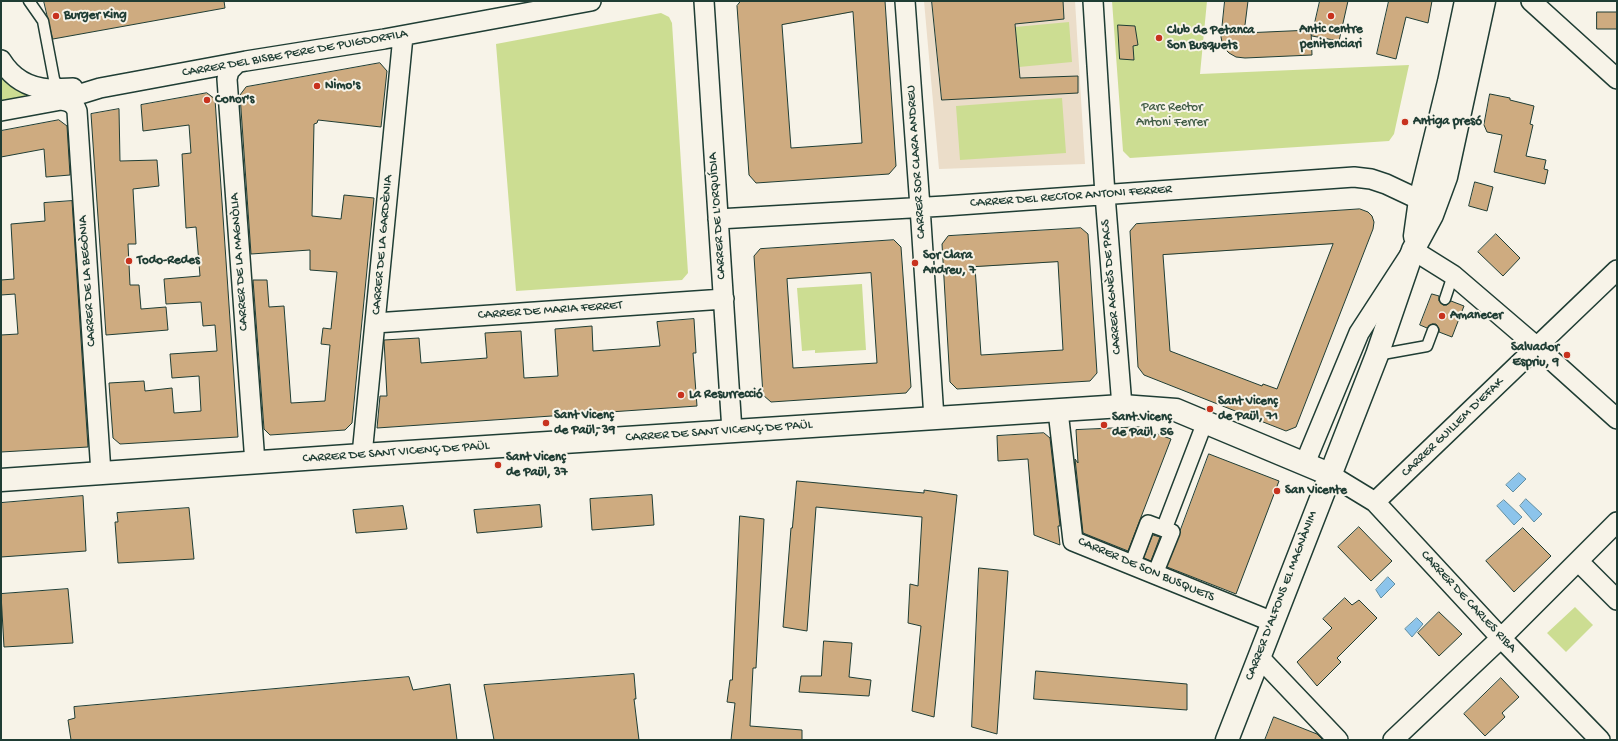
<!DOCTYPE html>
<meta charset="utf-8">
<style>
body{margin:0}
#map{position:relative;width:1618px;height:741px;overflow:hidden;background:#f7f3e8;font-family:"Gochi Hand",sans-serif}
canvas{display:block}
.frame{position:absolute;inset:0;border:2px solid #1f3d34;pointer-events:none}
</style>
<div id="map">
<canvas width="1618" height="741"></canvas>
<div class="frame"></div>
</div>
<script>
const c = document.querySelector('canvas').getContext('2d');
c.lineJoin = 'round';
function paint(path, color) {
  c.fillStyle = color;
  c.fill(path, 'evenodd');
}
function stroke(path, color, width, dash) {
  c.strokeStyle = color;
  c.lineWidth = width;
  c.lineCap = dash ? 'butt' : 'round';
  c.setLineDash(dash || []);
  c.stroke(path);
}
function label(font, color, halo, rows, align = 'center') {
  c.font = font + ' "Gochi Hand",sans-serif';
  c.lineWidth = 4;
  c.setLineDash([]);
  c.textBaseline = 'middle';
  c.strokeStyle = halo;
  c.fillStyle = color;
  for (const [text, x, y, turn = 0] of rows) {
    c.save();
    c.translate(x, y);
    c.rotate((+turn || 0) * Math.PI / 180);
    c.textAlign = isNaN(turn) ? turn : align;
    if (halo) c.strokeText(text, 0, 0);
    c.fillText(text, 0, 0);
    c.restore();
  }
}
const built = new Path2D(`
 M 924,1 L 1075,1 L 1085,164 L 939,169 Z`);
const green = new Path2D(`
 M 1112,1 L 1207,1 L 1200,74 L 1409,65 L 1394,134 L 1389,141 L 1130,158 L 1123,151 Z
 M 661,13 L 669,17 L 672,23 L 688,273 L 682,280 L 516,291 L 496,44 Z
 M 1069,22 L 1072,62 L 1019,67 L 1015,27 Z
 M 1,75 L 33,96 L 1,102 Z
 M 1062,98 L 1066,153 L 960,160 L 956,106 Z
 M 862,284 L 866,350 L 815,353 L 815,350 L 802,351 L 797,288 Z
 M 1575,607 L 1593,625 L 1566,652 L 1547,633 Z`);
const water = new Path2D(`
 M 1519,473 L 1526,479 L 1513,492 L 1506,485 Z
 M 1526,499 L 1542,514 L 1534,522 L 1520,506 Z
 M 1504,500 L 1522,517 L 1514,525 L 1497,506 Z
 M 1388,577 L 1395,584 L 1381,598 L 1376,590 Z
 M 1417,618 L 1423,624 L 1412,637 L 1405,629 Z`);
const building = new Path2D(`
 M 44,1 L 224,1 L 225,8 L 53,39 Z
 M 741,1 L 885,1 L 896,166 L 889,174 L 756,183 L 749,175 L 737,6 ZM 853,12 L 862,143 L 791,148 L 782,25 Z
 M 932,1 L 1063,1 L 1064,19 L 1015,24 L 1020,78 L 1078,76 L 1078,93 L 942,100 Z
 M 1225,1 L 1248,1 L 1244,33 L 1311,30 L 1312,55 L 1245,58 L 1236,57 L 1229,53 L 1223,47 L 1221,37 Z
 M 1320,1 L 1348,1 L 1339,41 L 1312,36 Z
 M 1389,1 L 1432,1 L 1428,23 L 1406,17 L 1396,59 L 1377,54 Z
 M 1597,12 L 1617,12 L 1617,29 L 1597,29 Z
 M 1118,25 L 1135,26 L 1138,45 L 1133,46 L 1134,60 L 1120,59 Z
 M 380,63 L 387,71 L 381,127 L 318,120 L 317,123 L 314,124 L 312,216 L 341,219 L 344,195 L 374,198 L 352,423 L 345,430 L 270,435 L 264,429 L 253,280 L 267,280 L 269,307 L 284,306 L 291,403 L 325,401 L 330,345 L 321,344 L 323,328 L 331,329 L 337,272 L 310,270 L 310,250 L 251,254 L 240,95 L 246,87 Z
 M 207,93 L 215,99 L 238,437 L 120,444 L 113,438 L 109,383 L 144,381 L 145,391 L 172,388 L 174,413 L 201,411 L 199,376 L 172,378 L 170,354 L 217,351 L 215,325 L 203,326 L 201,302 L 166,304 L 164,279 L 200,276 L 196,227 L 186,228 L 182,154 L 191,153 L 189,125 L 143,131 L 141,105 Z
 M 1490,94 L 1510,98 L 1510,100 L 1534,106 L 1530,124 L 1533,125 L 1526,156 L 1546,160 L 1544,169 L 1548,170 L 1545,184 L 1494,172 L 1502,135 L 1487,132 L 1484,125 Z
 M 119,109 L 120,161 L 157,160 L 159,186 L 133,189 L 136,244 L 128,244 L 130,285 L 139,285 L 141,309 L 166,307 L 168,330 L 106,335 L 91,114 Z
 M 59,120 L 67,126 L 70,175 L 46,177 L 44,149 L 1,157 L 1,131 Z
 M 1475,182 L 1493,187 L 1487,211 L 1469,206 Z
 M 72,201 L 88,447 L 1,452 L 1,335 L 18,334 L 15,294 L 1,295 L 1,280 L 14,279 L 11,224 L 45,221 L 44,203 Z
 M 1360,209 L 1368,212 L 1372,216 L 1374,222 L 1373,229 L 1296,427 L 1286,431 L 1144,375 L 1138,367 L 1130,231 L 1136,224 ZM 1333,244 L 1277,389 L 1263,384 L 1262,386 L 1170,351 L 1163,255 Z
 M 1081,228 L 1088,234 L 1097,373 L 1090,381 L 957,389 L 950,382 L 942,244 L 948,236 ZM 1058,262 L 1063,350 L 981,355 L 975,267 Z
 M 1496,234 L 1520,258 L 1503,276 L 1478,252 Z
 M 894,240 L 901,247 L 911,387 L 906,393 L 771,402 L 763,395 L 754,256 L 760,249 ZM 871,273 L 877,363 L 793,368 L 787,279 Z
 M 1432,294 L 1439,296 L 1439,301 L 1443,305 L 1447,305 L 1451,301 L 1464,306 L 1452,337 L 1439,332 L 1439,329 L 1436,324 L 1432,324 L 1427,328 L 1420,325 Z
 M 694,319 L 696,353 L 693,353 L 697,406 L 377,428 L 380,396 L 387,396 L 384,340 L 419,338 L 421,363 L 487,358 L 485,333 L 521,331 L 524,378 L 558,376 L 555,329 L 592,326 L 593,351 L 660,346 L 657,322 Z
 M 1139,427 L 1171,439 L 1128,551 L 1083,533 L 1075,459 L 1078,463 L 1076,430 Z
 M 1044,433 L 1050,438 L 1060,526 L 1058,526 L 1060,545 L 1034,535 L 1028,459 L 998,461 L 997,436 Z
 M 1209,454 L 1279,481 L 1236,594 L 1167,567 Z
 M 797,481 L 924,493 L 924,490 L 957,495 L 934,717 L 912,711 L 921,626 L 908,623 L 910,584 L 918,586 L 922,517 L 816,507 L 807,631 L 783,627 L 791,528 L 792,528 Z
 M 652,495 L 654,525 L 592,530 L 590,499 Z
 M 83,496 L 86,551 L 1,557 L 1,503 Z
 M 540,505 L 542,527 L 477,533 L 474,510 Z
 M 403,506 L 407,529 L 356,533 L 353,510 Z
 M 189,508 L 194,559 L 118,563 L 115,522 L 118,522 L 117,513 Z
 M 740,516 L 764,519 L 756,668 L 753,668 L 750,726 L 802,730 L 802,740 L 731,740 L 735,703 L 727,702 L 730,680 L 732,680 Z
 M 1359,527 L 1392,561 L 1371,581 L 1338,547 Z
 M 1523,528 L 1551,556 L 1514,592 L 1486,561 Z
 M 1153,535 L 1160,537 L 1151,561 L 1144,558 Z
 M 979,568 L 1008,571 L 997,734 L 972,727 Z
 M 68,589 L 73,643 L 4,647 L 1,594 Z
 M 1345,598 L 1352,605 L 1359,600 L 1377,618 L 1337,658 L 1341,662 L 1317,686 L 1297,662 L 1332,628 L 1323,619 Z
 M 1439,612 L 1462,634 L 1439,656 L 1418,633 Z
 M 824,641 L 852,643 L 849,677 L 871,680 L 869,696 L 799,692 L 801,676 L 821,676 Z
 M 1036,671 L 1187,684 L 1187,710 L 1034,699 Z
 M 634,674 L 636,699 L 634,699 L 639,740 L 494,740 L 484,685 Z
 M 409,677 L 413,690 L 450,684 L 457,740 L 71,740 L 68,720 L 75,718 L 74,707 Z
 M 1501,678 L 1519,697 L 1502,713 L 1505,717 L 1485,736 L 1464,714 Z
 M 1274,717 L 1317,734 L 1323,740 L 1265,740 Z`);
const service = new Path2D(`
 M 29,1 L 43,21 L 54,79 L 56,83 L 64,87
 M 1445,299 L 1453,275
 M 1377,355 L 1427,346 L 1433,330`);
const pedestrian = new Path2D(`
 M 1164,529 L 1205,422
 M 1132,565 L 1148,523 L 1172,532 L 1155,574`);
const minor = new Path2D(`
 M 704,1 L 732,431
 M 905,1 L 920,207 L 934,418
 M 1093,1 L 1105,195 L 1122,406
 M 1531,1 L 1617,79
 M 1,60 C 12,78 29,88 50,89 C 58,89 65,88 73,88
 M 236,64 L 229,71 L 227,79 L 255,463
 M 61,100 C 69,101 74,103 77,111 L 101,473
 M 1,111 L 61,100 L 100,88 L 246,61 L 384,39 L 591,1
 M 718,219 L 945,206 L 1354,177 L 1371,179 L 1386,184 L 1420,200 L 1429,212
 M 375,323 L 724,299
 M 1058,411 L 1073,541 L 1273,622
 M 362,455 L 403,36
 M 1305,463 L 1359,333 L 1413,250 L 1453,275 L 1537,347 L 1617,419
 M 1329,474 L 1375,502 L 1501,638 L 1600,740
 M 1375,502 L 1617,270
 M 1578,561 L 1617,600
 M 1259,657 L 1338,740
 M 1393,740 L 1501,638 L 1617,522`);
const tertiary = new Path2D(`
 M 1,480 L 362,455 L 1122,406 L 1176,410 L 1329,474`);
const secondary = new Path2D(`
 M 1415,236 L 1420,200 L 1449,82 L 1466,1
 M 1227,740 L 1377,355 L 1413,250 L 1432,215 L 1446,177 L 1484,1`);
const markers = [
 [56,16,4,"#c8321e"],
 [1331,16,4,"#c8321e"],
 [1159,38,4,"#c8321e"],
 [317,86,4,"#c8321e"],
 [207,100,4,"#c8321e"],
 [1405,122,4,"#c8321e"],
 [129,261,4,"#c8321e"],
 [915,263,4,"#c8321e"],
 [1442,316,4,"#c8321e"],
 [1567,355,4,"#c8321e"],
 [681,395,4,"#c8321e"],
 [1210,409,4,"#c8321e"],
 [546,423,4,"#c8321e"],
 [1104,425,4,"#c8321e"],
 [498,465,4,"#c8321e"],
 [1277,491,4,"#c8321e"]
];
const poiNames = [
 ["Burger King",64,16],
 ["Antic centre",1331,30,"center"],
 ["penitenciari",1331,45,"center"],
 ["Club de Petanca",1167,31],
 ["Son Busquets",1167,46],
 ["Nimo's",325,86],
 ["Conor's",215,100],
 ["Antiga presó",1413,122],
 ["Sor Clara",923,256],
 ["Andreu, 7",923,271],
 ["Todo-Redes",137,261],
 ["Amanecer",1450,316],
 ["Salvador",1559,348,"right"],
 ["Espriu, 9",1559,363,"right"],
 ["La Resurrecció",689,395],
 ["Sant Vicenç",1218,402],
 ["de Paül, 71",1218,417],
 ["Sant Vicenç",554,416],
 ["de Paül, 39",554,431],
 ["Sant Vicenç",1112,418],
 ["de Paül, 56",1112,433],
 ["Sant Vicenç",506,458],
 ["de Paül, 37",506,473],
 ["San Vicente",1285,491]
];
const streetNames = [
 ["CARRER DEL BISBE PERE DE PUIGDORFILA",295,54,-10],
 ["CARRER SOR CLARA ANDREU",917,162,-94],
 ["CARRER DEL RECTOR ANTONI FERRER",1071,197,-4],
 ["CARRER DE L'ORQUÍDIA",718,216,-94],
 ["CARRER DE LA GARDÈNIA",383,245,-85],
 ["CARRER DE LA MAGNÒLIA",240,262,-94],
 ["CARRER DE LA BEGÒNIA",88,281,-94],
 ["CARRER AGNÈS DE PACS",1112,287,-95],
 ["CARRER DE MARIA FERRET",550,311,-4],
 ["CARRER GUILLEM D'EFAK",1453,428,-44],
 ["CARRER DE SANT VICENÇ DE PAÜL",719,432,-4],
 ["CARRER DE SANT VICENÇ DE PAÜL",396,453,-4],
 ["CARRER DE SON BUSQUETS",1146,570,23],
 ["CARRER D'ALFONS EL MAGNÀNIM",1282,596,-69],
 ["CARRER DE CARLES RIBA",1468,602,47]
];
const parkNames = [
 ["Parc Rector",1172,108],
 ["Antoni Ferrer",1172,123]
];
paint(built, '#ebddc9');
paint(green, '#ccdd92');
paint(water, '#8cc4eb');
stroke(water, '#608ea2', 1);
paint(building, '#ceab80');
stroke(building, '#1f3d34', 1);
stroke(service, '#1f3d34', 13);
stroke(pedestrian, '#1f3d34', 18);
stroke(minor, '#1f3d34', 22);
stroke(tertiary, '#1f3d34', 25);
stroke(secondary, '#1f3d34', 25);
stroke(service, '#f7f3e8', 10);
stroke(pedestrian, '#f7f3e8', 15);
stroke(minor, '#f7f3e8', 19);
stroke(tertiary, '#f7f3e8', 22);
stroke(secondary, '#f7f3e8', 22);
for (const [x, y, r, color] of markers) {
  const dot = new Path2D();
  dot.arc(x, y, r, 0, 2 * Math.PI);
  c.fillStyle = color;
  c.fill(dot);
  stroke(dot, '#f7f3e8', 1.5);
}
label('bold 13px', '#1f3d34', '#f7f3e8', poiNames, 'left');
label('13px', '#1f3d34', '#f7f3e8', streetNames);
label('13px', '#425d47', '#f7f3e8', parkNames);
</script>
